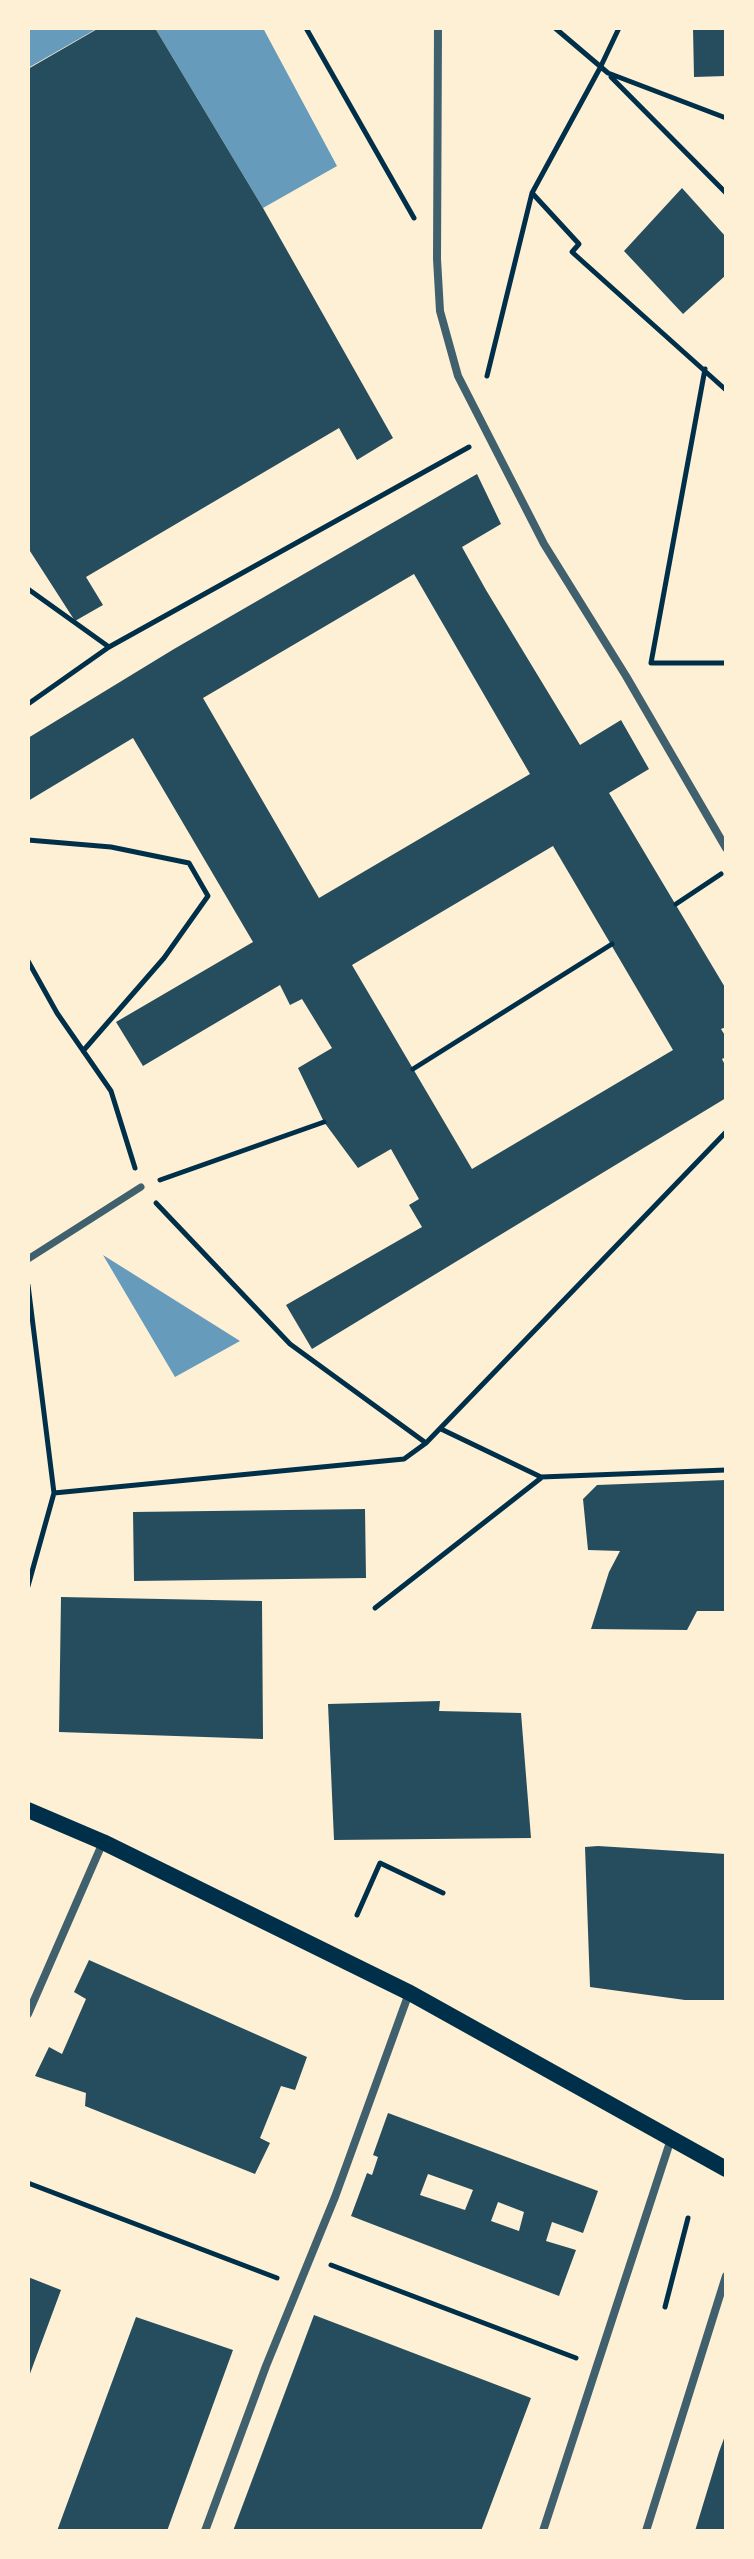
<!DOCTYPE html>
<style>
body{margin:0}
#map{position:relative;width:754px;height:2559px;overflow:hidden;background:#fdf0d5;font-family:"Zilla Slab",serif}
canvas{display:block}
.frame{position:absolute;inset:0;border:30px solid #fdf0d5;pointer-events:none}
</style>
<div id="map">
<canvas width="754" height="2559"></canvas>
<div class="frame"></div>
</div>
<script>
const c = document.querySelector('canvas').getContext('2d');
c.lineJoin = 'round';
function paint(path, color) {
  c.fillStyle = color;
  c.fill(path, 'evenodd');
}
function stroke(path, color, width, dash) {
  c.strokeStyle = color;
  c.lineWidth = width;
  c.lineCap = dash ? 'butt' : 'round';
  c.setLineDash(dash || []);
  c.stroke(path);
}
const water = new Path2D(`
 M 28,28 L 98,28 L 28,68 Z
 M 155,28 L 263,28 L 337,166 L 263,208 Z
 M 103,1255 L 240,1341 L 175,1377 Z`);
const building = new Path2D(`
 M 99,28 L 155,28 L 263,208 L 393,438 L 357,460 L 339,428 L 86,577 L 103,605 L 75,621 L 28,548 L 28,69 Z
 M 693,28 L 726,28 L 726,76 L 694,77 Z
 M 682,188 L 726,237 L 726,275 L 683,314 L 624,251 Z
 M 477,474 L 501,524 L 462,547 L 486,590 L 580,745 L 621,720 L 649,769 L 609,793 L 726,989 L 726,1027 L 721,1029 L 726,1037 L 726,1057 L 722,1059 L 726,1067 L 726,1098 L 312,1349 L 286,1305 L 422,1227 L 409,1205 L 419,1199 L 391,1149 L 358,1168 L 324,1122 L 298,1068 L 332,1048 L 302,999 L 290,1005 L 280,985 L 143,1066 L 116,1022 L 253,942 L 133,738 L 28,801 L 28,738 L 174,649 ZM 414,574 L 530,774 L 319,898 L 203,698 ZM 553,846 L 673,1050 L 472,1169 L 352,965 Z
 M 726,1480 L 726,1611 L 697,1611 L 687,1630 L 591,1629 L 609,1572 L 620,1551 L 588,1550 L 583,1499 L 597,1485 Z
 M 365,1509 L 366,1578 L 134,1581 L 133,1512 Z
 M 61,1597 L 262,1601 L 263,1739 L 59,1732 Z
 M 440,1701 L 439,1711 L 521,1713 L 531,1838 L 334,1840 L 328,1704 Z
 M 598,1846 L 726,1854 L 726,2000 L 685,2000 L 590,1987 L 585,1847 Z
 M 89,1960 L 307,2057 L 295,2090 L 281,2086 L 260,2138 L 270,2143 L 255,2174 L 85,2106 L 86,2093 L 35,2076 L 49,2047 L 62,2054 L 86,1999 L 74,1992 Z
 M 388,2113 L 598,2191 L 583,2233 L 552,2222 L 546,2241 L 576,2250 L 559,2296 L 351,2216 L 367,2173 L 372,2175 L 378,2157 L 373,2155 ZM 428,2174 L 473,2190 L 465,2210 L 420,2195 ZM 498,2202 L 524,2212 L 519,2231 L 491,2221 Z
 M 28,2277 L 61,2290 L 28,2379 Z
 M 314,2315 L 531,2398 L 481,2531 L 233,2531 Z
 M 136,2317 L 233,2350 L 167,2531 L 57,2531 Z
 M 726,2433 L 726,2531 L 695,2531 L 719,2452 Z`);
const path = new Path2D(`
 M 306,28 L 414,218
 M 555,28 L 608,73 L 726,118
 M 611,77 L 726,193
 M 533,194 L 579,244 L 572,252 L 726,390
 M 705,369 L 651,663 L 726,663
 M 487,376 L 532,193 L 600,68 L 619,28
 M 28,589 L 109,647
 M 28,704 L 109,647 L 469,447
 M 28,840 L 111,847 L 189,863 L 208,896 L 164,958 L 83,1051
 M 676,904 L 721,874
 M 28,961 L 57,1013 L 111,1091 L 135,1168
 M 413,1069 L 612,944
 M 160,1180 L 324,1122
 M 156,1203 L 290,1344 L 426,1443 L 726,1132
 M 28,1285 L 54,1493 L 28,1586
 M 441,1429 L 541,1477 L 726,1470
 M 54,1493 L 404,1459 L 426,1443
 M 375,1608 L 541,1478
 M 357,1915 L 380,1863 L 443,1893
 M 28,2183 L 277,2278
 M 331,2265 L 576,2358
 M 665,2307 L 688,2218`);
const pedestrian = new Path2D(`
 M 28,1259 L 141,1187`);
const minor = new Path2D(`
 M 438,28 L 437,259 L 440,311 L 458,376 L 544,544 L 626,676 L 726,848
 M 28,2014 L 103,1842
 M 205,2531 L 266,2366 L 335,2197 L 409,1993
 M 543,2531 L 671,2139
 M 646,2531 L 726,2276`);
const secondary = new Path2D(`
 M 28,1810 L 103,1842 L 410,1993 L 726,2169`);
paint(water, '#669bbc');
paint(building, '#264d5e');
stroke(path, '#003049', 5);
stroke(pedestrian, '#3f606c', 7);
stroke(minor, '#3f606c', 8);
stroke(secondary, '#003049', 16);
</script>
